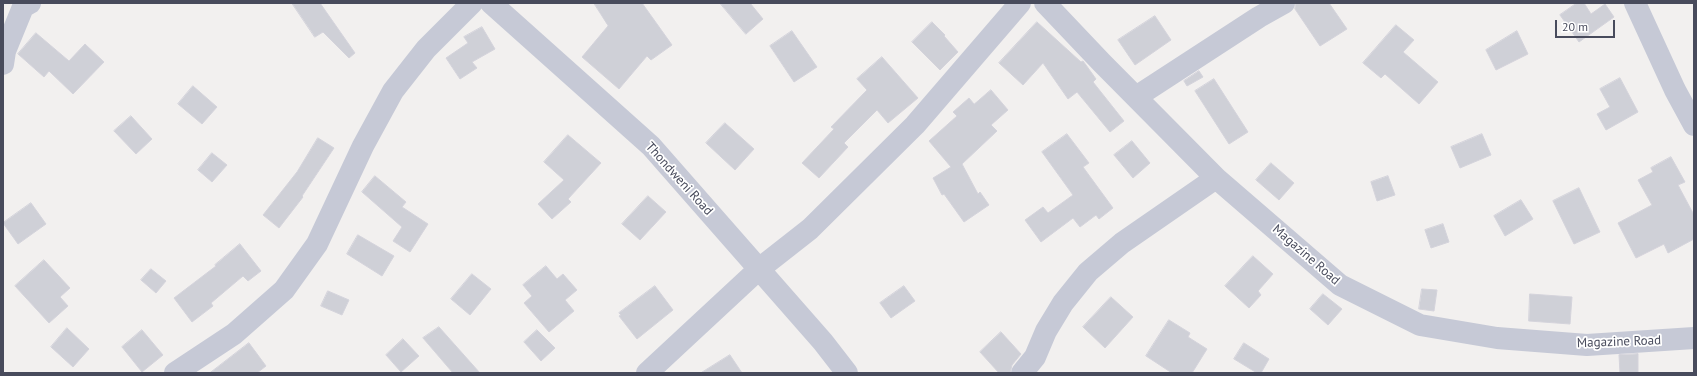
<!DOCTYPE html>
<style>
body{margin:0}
#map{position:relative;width:1697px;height:376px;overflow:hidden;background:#f2f0ef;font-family:"PT Sans",sans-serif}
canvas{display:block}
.frame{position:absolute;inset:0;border:4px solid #484b5c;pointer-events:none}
.scale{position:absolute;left:1555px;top:20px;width:60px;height:18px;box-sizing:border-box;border:2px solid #484b5c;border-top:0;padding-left:5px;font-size:12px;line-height:14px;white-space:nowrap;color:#484b5c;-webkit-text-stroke:3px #fff;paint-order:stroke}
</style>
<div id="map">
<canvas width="1697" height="376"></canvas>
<div class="frame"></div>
<div class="scale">20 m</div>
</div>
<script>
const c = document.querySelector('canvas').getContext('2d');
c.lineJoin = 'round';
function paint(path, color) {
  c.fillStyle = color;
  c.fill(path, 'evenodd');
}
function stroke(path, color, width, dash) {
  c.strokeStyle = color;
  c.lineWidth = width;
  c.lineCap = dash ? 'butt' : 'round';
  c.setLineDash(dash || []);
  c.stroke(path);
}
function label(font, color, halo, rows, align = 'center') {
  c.font = font + ' "PT Sans",sans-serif';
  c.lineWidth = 3.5;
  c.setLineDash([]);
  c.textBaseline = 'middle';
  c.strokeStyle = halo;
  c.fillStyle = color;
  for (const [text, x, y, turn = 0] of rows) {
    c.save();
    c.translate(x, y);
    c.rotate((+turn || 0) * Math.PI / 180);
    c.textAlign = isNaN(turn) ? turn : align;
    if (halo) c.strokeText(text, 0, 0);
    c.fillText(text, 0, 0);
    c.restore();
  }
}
const building = new Path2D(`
 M 292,3 L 320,3 L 355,53 L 349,58 L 323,32 L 315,37 Z
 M 594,3 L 642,3 L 672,45 L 651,60 L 647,56 L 619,89 L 582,57 L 608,26 Z
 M 720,3 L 750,3 L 763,19 L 746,34 Z
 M 1296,3 L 1329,3 L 1347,29 L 1320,46 L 1295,9 Z
 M 1577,3 L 1584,3 L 1591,14 L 1605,4 L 1614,17 L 1579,42 L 1560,15 Z
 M 1155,16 L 1171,40 L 1135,65 L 1118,40 Z
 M 932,22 L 945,35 L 944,36 L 958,52 L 940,70 L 912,42 Z
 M 1037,22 L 1081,62 L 1083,61 L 1086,65 L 1096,79 L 1093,82 L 1124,121 L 1110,132 L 1077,92 L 1068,99 L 1043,63 L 1023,85 L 999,63 Z
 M 1396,25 L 1414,40 L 1403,52 L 1438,82 L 1419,104 L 1385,74 L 1381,78 L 1363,63 Z
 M 482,27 L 495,49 L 472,62 L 477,68 L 460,79 L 446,58 L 468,43 L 464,37 Z
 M 792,31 L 817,67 L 794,82 L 770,46 Z
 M 1517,31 L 1528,54 L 1496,70 L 1486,50 Z
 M 36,33 L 69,61 L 85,44 L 104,62 L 73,94 L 49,71 L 44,77 L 18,54 Z
 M 882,57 L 918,98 L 888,123 L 877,110 L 844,143 L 848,147 L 819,178 L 802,163 L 834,129 L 831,127 L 867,90 L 857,79 Z
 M 1199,71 L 1203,77 L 1187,86 L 1184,81 Z
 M 1620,78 L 1638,112 L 1606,130 L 1597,114 L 1610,107 L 1600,89 Z
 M 1214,79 L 1248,132 L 1229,144 L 1195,91 Z
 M 193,86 L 217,107 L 202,124 L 178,104 Z
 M 991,90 L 1008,110 L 991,125 L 997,131 L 962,164 L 978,194 L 980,192 L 989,205 L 964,222 L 944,194 L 942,195 L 933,178 L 951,167 L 929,141 L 957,116 L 953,112 L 969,98 L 974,104 Z
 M 131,116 L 152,139 L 136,154 L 114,131 Z
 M 725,123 L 754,149 L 735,170 L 706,143 Z
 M 1067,134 L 1089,163 L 1083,167 L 1113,208 L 1099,219 L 1096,215 L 1080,227 L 1073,218 L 1041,242 L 1025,220 L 1043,207 L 1048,213 L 1073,195 L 1042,152 Z
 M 1482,134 L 1491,155 L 1460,168 L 1451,147 Z
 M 568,135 L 601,163 L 568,199 L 571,202 L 552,219 L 538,204 L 564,180 L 544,162 Z
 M 318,138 L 334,148 L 302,196 L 303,197 L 279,228 L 263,215 L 297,172 Z
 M 1132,141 L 1150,163 L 1133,178 L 1114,155 Z
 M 212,153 L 227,165 L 212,182 L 198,170 Z
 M 1671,157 L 1685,182 L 1678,185 L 1694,215 L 1694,239 L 1668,253 L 1664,244 L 1636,258 L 1618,223 L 1652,205 L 1638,180 L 1653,172 L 1651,168 Z
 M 1271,163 L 1294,183 L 1279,200 L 1256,180 Z
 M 375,176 L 406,202 L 402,207 L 428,224 L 410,252 L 393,241 L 402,227 L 362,192 Z
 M 1388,176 L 1395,195 L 1377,201 L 1371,182 Z
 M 1579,188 L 1600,232 L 1574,244 L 1553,201 Z
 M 648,196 L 666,212 L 640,240 L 622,224 Z
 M 1521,200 L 1533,219 L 1505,236 L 1494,216 Z
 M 31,203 L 46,224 L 18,244 L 3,223 Z
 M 1443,224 L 1449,242 L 1431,248 L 1425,230 Z
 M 358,235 L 394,256 L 382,276 L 347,254 Z
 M 240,244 L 261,271 L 248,281 L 243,276 L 211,303 L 213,306 L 192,322 L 174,298 L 216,266 L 215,265 Z
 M 1253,256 L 1273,274 L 1258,291 L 1261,295 L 1249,308 L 1225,286 Z
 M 44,260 L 70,288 L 60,297 L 68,306 L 49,323 L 15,286 Z
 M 546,266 L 557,279 L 563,274 L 577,290 L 565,300 L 574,311 L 549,332 L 524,303 L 532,296 L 523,285 Z
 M 151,269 L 166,281 L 156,293 L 141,280 Z
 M 472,274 L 491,289 L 470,315 L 451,299 Z
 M 655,286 L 673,310 L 637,339 L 619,316 L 621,315 L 619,313 Z
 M 904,286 L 915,301 L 891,318 L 880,303 Z
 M 1422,289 L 1437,290 L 1434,311 L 1419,309 Z
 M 328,291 L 349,300 L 342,315 L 321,306 Z
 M 1323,294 L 1342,309 L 1328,325 L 1310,309 Z
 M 1530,294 L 1572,297 L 1570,324 L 1529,321 Z
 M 1111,297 L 1133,317 L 1105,348 L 1083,327 Z
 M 1169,320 L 1190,333 L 1188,337 L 1207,349 L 1192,373 L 1172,373 L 1146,356 Z
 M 439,327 L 480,373 L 453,373 L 423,338 Z
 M 67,328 L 89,349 L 73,367 L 51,347 Z
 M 142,330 L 163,355 L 142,372 L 122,347 Z
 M 537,330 L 555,348 L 541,361 L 524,342 Z
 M 1001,332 L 1021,354 L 1012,365 L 1010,373 L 999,373 L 980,352 Z
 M 403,339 L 419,356 L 401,372 L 386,355 Z
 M 249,343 L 266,366 L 257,373 L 210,373 Z
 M 1244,343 L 1269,359 L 1261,373 L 1257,373 L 1234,359 Z
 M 1638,354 L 1638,373 L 1620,373 L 1619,355 Z
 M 730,355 L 742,373 L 701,373 Z`);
const minor = new Path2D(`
 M 491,3 L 651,146 L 823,342 L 847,373
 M 1045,3 L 1102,63 L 1216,178 L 1340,285 L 1420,325 L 1497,338 L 1587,345 L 1694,338
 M 1635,3 L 1675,90 L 1694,125
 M 3,64 L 5,51 L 23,7 L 30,3
 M 1136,97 L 1259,17 L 1284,3
 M 175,373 L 234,334 L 284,290 L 317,244 L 363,146 L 393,91 L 426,49 L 472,3
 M 647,373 L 759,269 L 810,229 L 915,125 L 1020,3
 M 1022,373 L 1035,357 L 1046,331 L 1063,303 L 1088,272 L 1122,243 L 1216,178`);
const streetNames = [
 ["Thondweni Road",679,179,48],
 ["Magazine Road",1306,255,41],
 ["Magazine Road",1619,342,-2]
];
paint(building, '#cfd0d7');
stroke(building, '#d4d3db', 1);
stroke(minor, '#c6c9d6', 22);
label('13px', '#484b5c', '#fff', streetNames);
</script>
